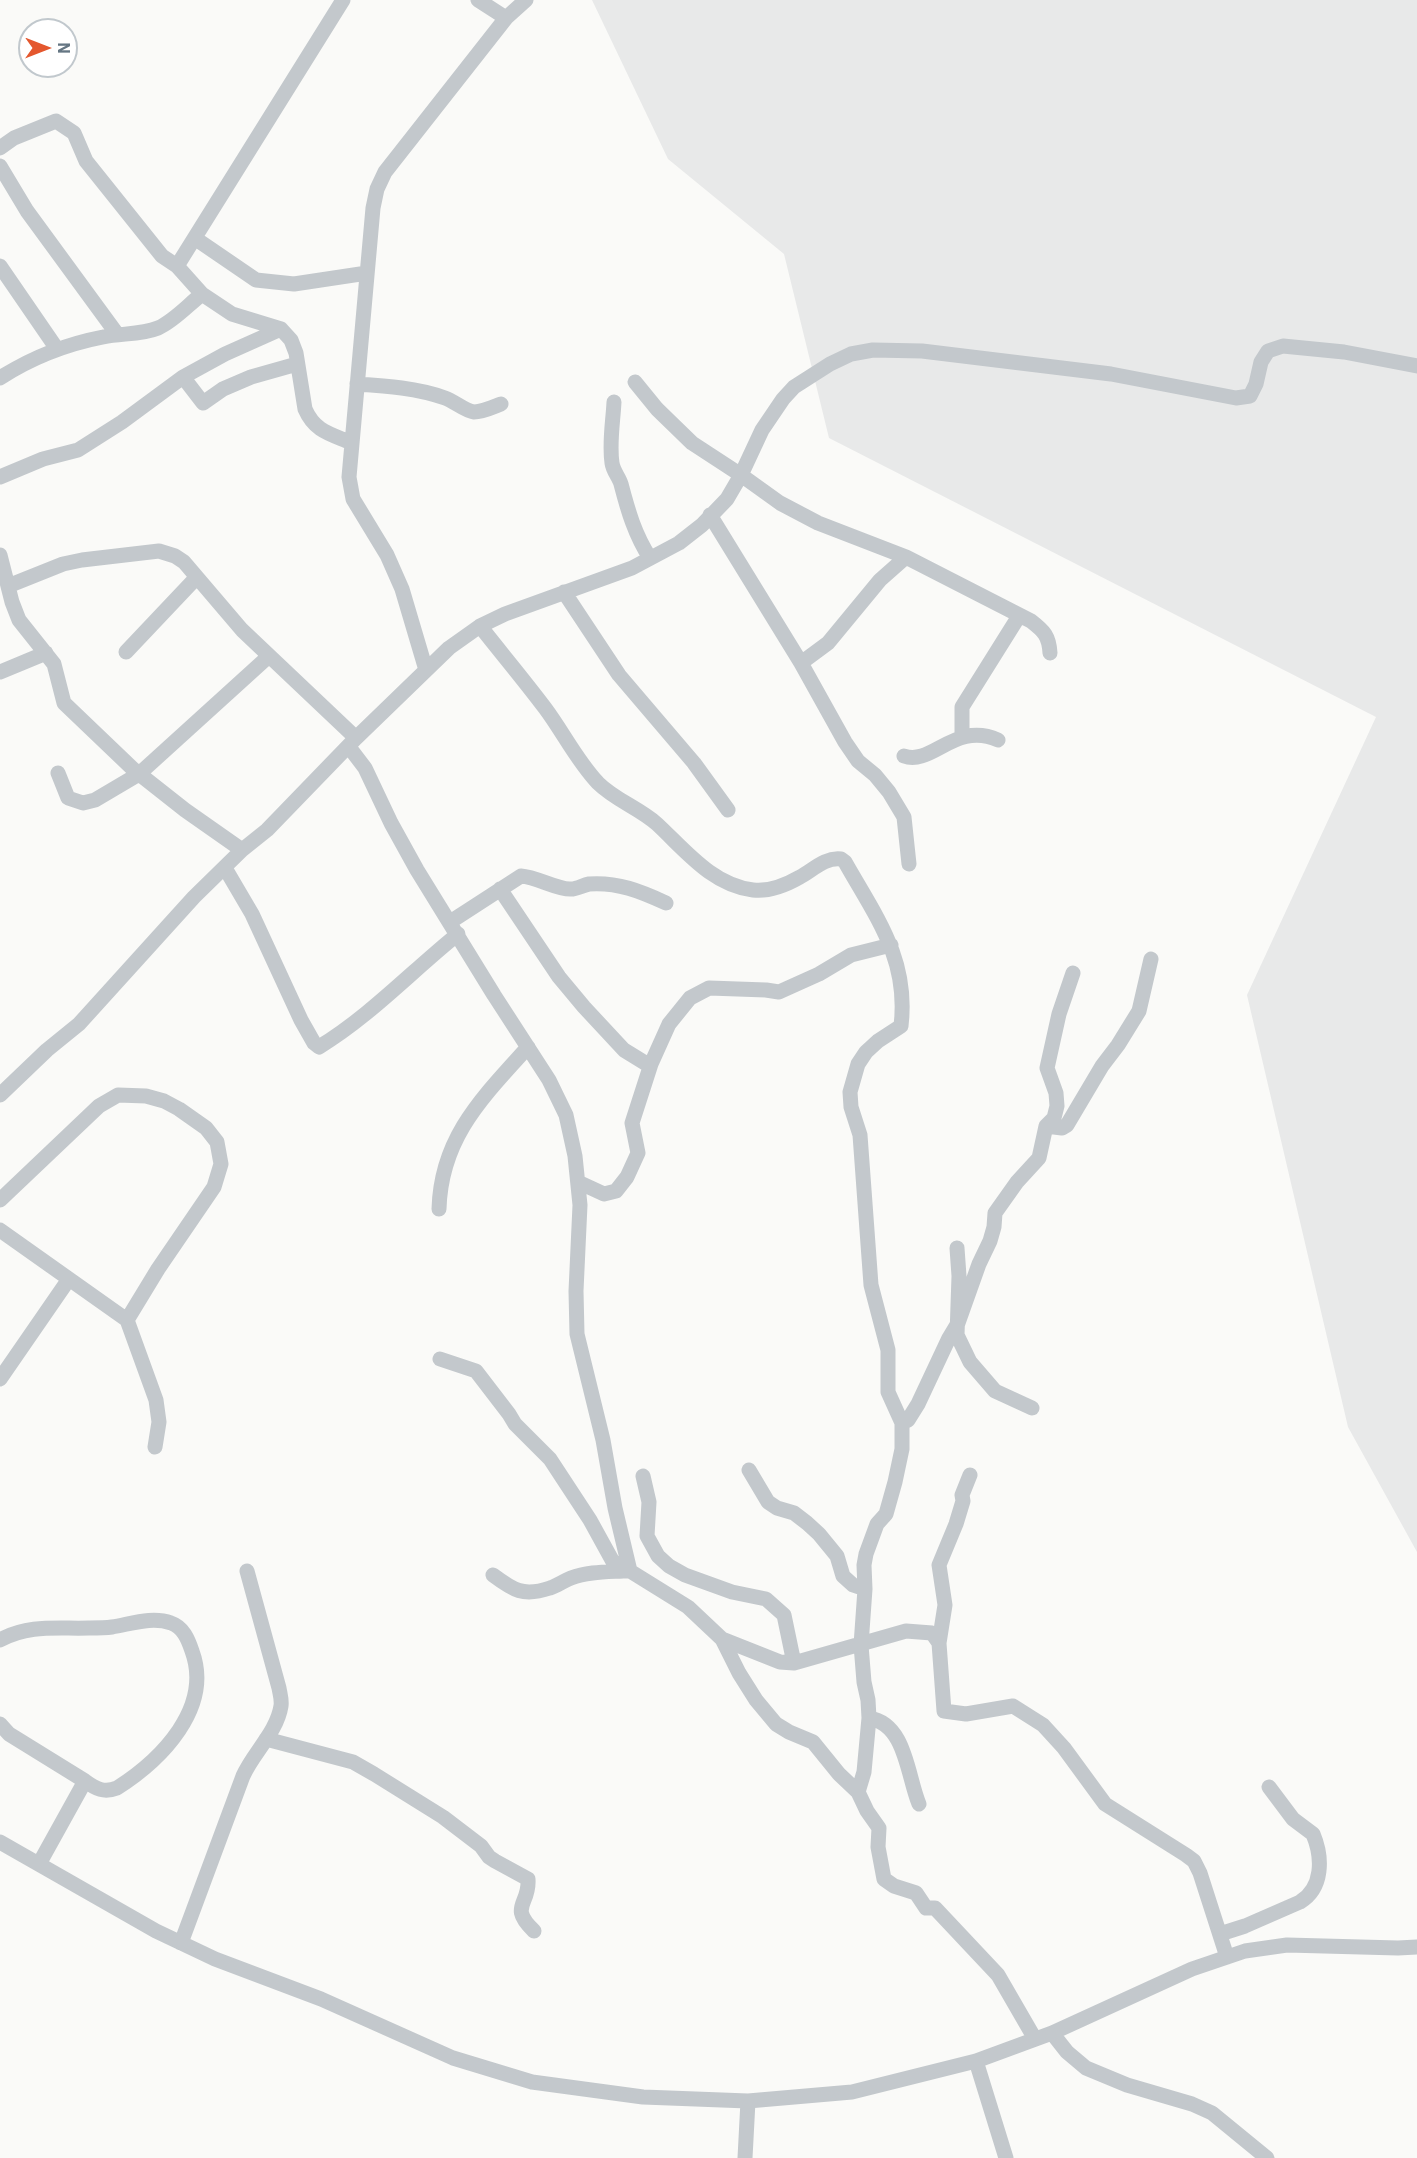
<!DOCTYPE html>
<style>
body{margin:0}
#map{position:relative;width:1417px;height:2158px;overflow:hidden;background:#fafaf8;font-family:"IBM Plex Sans",sans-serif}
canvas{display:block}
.north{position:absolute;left:18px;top:18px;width:60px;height:60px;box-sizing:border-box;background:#fff;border:2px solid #c1c8cd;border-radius:50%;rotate:90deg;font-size:16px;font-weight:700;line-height:24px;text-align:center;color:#657683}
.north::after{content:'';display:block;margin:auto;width:21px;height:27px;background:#e4572e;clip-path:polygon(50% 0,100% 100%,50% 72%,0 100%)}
</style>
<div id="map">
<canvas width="1417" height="2158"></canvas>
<div class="north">N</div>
</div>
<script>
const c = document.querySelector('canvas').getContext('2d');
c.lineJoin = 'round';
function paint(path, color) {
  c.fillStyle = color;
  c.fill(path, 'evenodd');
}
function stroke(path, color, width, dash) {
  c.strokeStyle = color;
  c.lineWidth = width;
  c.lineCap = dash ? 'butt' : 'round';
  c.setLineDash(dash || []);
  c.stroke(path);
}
const built = new Path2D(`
 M 592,0 L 1417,0 L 1417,1552 L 1348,1427 L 1247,995 L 1376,717 L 829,438 L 784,254 L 668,159 Z`);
const minor = new Path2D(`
 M 478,0 L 506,18
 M 0,148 L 14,138 L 56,121 L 74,133 L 86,161 L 162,256 L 177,266 L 202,294 L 232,314 L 281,329 L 291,340 L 296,353 L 305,409 C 315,432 331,434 352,443
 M 0,166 L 27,211 L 117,334
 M 196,239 L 256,280 L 294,284 L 367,273
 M 0,266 L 57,349
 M 177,266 L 343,0
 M 183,377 L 203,403 L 223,389 L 251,377 L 297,364
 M 0,378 C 31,358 67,344 103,337 C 121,333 141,335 158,328 C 174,321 188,305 202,294
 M 635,382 L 657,409 L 692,443 L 741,475 L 780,503 L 818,523 L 906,557 L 1031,621 C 1044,631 1049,636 1050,653
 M 357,384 C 387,386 417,388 445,398 C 454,401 465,411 474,412 C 483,412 493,407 501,404
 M 614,402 C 613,422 609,443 612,463 C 613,471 619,477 621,484 C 628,511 635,535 650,558
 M 0,477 L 43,459 L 78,450 L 122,422 L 183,377 L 225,354 L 281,329
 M 710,515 L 801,663 L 845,742 L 858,761 L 875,775 L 889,792 L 904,817 L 909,864
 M 0,555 L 12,602 L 19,620 L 54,664 L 64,703 L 133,769 L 185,810 L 242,850
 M 8,586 L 63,564 L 82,560 L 159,551 L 175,556 L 184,562 L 242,630 L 356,738
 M 564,592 L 619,675 L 694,763 L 728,810
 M 480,626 C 502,654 524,680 545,708 C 563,732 577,761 598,783 C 615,800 639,808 657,824 C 685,850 712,885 753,890 C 769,892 786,885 800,877 C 813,870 825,857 841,859 L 845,862 C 876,917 909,959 901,1026 L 878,1041 L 866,1052 L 858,1064 L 850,1092 L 851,1107 L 860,1135 L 871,1285 L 888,1350 L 888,1392 L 902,1423 L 902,1449 L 895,1482 L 886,1514 L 877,1524 L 866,1554 L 864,1565 L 865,1589 L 861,1645 L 864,1682 L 868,1700 L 869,1718 L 864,1772 L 858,1792
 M 126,652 L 196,578
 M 801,663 L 828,643 L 880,580 L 906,557
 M 426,670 L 402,589 L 387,555 L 353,499 L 349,477 L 373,208 L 377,189 L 385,172 L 506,18 L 526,0
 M 0,672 L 46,653
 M 962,737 L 962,707 L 1019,616
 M 349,747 L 365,768 L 391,823 L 417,870 L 494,995 L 549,1080 L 566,1115 L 575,1156 L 580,1205 L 576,1291 L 577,1334 L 603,1440 L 615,1508 L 630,1571 L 688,1607 L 722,1639 L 780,1662 L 794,1663 L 906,1631 L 932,1633 L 939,1643 L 944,1711 L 966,1714 L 1013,1706 L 1043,1725 L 1064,1748 L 1105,1804 L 1186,1855 L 1194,1861 L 1200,1873 L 1227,1957
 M 904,756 C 932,766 955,721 998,740
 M 58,773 L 68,798 L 83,803 L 95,800 L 139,774 L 269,656
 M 225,868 L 252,914 L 301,1020 L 314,1043 L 319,1047 C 370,1016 412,971 458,934
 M 500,889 L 559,977 L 584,1007 L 624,1050 L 650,1066
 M 450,922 L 521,876 C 537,877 558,890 571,889 C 577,889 583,885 589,884 C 618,882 640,891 666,903
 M 0,1095 L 47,1050 L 79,1024 L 194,897 L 242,850 L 267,830 L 356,738 L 449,648 L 480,626 L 505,614 L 632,568 L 679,543 L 702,525 L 727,499 L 741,475 L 762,430 L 783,399 L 794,387 L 830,364 L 851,354 L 873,350 L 922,351 L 1111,374 L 1236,398 L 1250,396 L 1256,384 L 1261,362 L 1268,351 L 1283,346 L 1344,352 L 1417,366
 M 1046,1126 L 1062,1128 L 1067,1125 L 1102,1066 L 1118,1045 L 1139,1011 L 1151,959
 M 578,1182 L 604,1194 L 616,1191 L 627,1177 L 638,1153 L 632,1123 L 651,1064 L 669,1024 L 690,998 L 709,988 L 766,990 L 779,992 L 819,974 L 851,955 L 891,945
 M 0,1200 L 99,1106 L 118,1095 L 146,1096 L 164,1101 L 179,1109 L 206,1128 L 217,1142 L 221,1164 L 214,1187 L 158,1269 L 127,1320 L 156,1400 L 159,1422 L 155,1447
 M 439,1209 C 441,1137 483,1097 528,1047
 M 0,1230 L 127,1320
 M 957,1248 L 959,1276 L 957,1335 L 970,1362 L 995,1391 L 1032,1408
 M 440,1359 L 476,1371 L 509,1414 L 515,1424 L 550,1459 L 590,1520 L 612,1560 L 623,1571 L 630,1571
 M 0,1379 L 69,1279
 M 902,1423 L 908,1420 L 918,1404 L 949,1338 L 958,1323 L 979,1264 L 990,1241 L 994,1227 L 995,1213 L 1017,1182 L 1039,1158 L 1046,1126 L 1054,1118 L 1057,1106 L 1056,1093 L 1047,1068 L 1059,1014 L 1073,973
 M 749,1470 L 768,1502 L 777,1508 L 794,1513 L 807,1523 L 819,1534 L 837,1556 L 843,1576 L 853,1585 L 865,1589
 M 643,1476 L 649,1502 L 647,1536 L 658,1556 L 669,1566 L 685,1575 L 732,1592 L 766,1599 L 784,1615 L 794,1663
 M 493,1575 C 513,1590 523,1597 550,1588 C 557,1586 563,1581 571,1578 C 587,1572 605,1572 623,1571
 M 722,1639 L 739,1673 L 756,1700 L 776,1724 L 789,1732 L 813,1742 L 839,1774 L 858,1792 L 867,1811 L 879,1828 L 878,1847 L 884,1879 L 894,1886 L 916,1893 L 926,1908 L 935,1908 L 998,1975 L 1035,2039
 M 0,1640 C 29,1624 58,1629 89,1628 C 97,1628 105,1628 112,1627 C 131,1624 152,1616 171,1623 C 183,1627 188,1639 192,1651 C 213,1708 161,1760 117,1788 C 104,1793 96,1789 85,1781
 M 939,1643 L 945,1605 L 939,1565 L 956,1524 L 963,1501 L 962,1495 L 970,1475
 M 869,1718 C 906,1724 907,1775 919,1804
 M 0,1724 L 9,1734 L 85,1781 L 39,1864
 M 266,1739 L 353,1762 L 374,1774 L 443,1817 L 481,1846 L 489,1857 L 495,1861 L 528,1879 C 530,1905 508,1906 534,1931
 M 0,1842 L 156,1931 L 215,1959 L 321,1999 L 453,2058 L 532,2082 L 643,2097 L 748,2101 L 852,2092 L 976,2061 L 1052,2033 L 1192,1969 L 1245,1951 L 1287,1945 L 1398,1948 L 1417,1947
 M 1220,1934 L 1245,1926 L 1300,1902 C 1323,1888 1323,1858 1313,1834 L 1293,1819 L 1269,1787
 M 181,1943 L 243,1776 C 253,1753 277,1732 281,1706 C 282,1700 280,1694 279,1688 L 247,1571
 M 1052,2033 L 1067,2052 L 1086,2068 L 1127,2085 L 1192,2104 L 1212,2113 L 1267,2158
 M 976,2061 L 1006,2158
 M 745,2158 L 748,2101`);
paint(built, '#e8e9e9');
stroke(minor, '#c3c8cc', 15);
</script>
